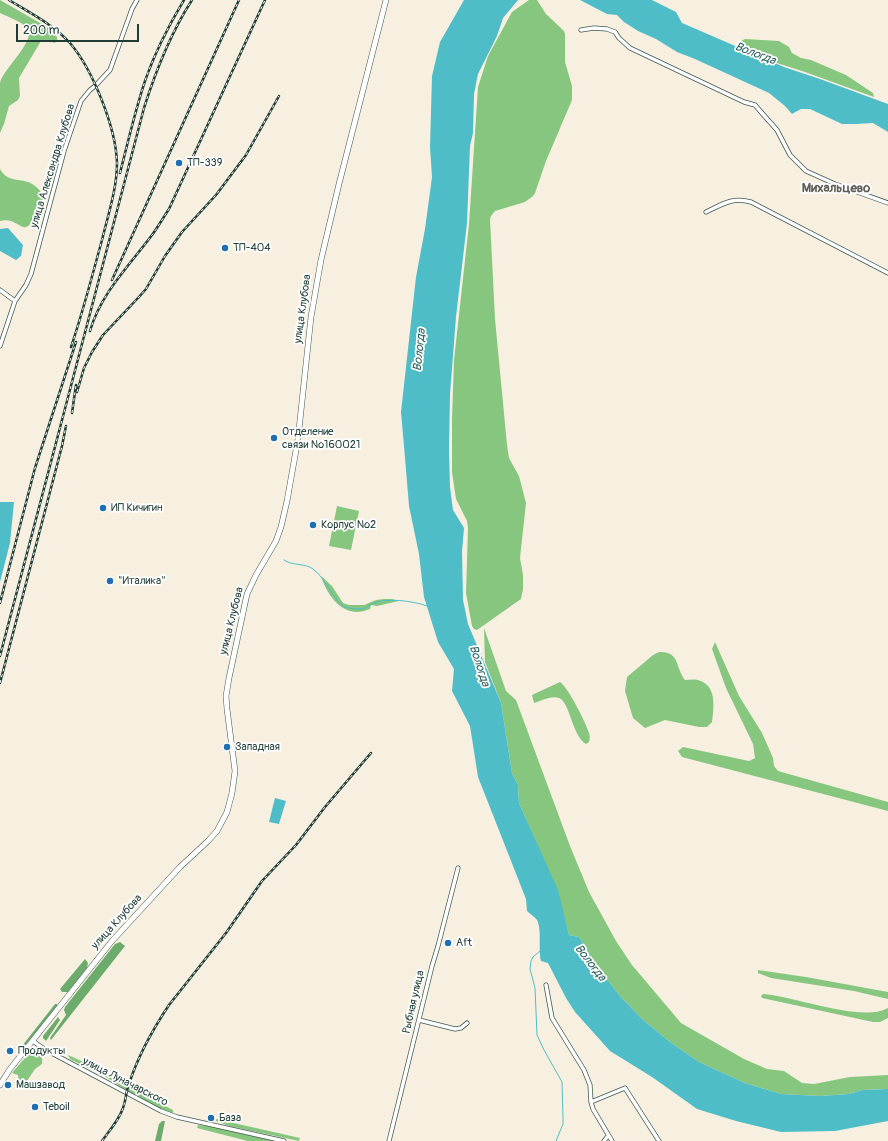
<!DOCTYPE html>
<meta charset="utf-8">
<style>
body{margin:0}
#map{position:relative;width:888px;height:1141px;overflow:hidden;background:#f7f0e1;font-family:Pangolin,sans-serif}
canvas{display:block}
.scale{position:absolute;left:16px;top:24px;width:123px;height:18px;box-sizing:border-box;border:2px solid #1f3d34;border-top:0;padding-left:5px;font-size:12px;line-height:14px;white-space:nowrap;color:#1f3d34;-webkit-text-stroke:3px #fff;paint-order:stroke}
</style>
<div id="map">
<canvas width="888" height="1141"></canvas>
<div class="scale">200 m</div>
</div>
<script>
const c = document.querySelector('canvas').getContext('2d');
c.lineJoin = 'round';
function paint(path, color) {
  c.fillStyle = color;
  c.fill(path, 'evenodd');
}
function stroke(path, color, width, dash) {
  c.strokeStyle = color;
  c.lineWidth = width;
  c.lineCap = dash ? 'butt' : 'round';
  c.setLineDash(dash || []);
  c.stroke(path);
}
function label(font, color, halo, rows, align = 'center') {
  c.font = font + ' Pangolin,sans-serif';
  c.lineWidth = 3.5;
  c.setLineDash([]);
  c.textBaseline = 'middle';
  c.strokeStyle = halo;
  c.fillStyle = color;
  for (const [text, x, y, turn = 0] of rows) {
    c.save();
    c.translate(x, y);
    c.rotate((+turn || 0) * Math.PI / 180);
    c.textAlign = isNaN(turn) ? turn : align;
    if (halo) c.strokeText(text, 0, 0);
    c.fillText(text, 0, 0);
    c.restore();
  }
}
const green = new Path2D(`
 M 0,0 L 47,27 L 57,37 L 57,40 L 55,43 L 48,41 L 41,41 L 19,78 L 20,96 L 18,100 L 9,106 L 4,124 L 0,133 C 0,122 0,110 0,99 C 0,94 0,88 0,83 C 2,70 38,39 27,28 C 21,21 8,17 0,13 Z
 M 529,0 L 537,0 L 546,14 L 564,31 L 565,34 L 565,62 L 572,86 L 572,100 L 546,161 L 535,193 L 533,196 L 525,202 L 495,211 L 491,216 L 490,219 L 495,319 L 507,445 L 509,458 L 519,476 L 526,503 L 520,558 L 523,575 L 523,589 L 521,599 L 477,630 L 474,629 L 472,626 L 466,593 L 468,528 L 467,521 L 456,499 L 452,472 L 452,420 L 454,360 L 469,224 L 478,87 L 488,56 L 512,12 Z
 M 745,39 L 779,41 L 789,47 L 792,53 L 801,58 L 811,60 L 846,75 L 873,93 L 874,97 L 805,72 L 774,62 L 738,46 L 739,42 Z
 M 0,169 C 9,185 23,176 35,186 C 49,196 43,214 31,223 C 31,224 27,227 26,227 C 21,229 13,217 0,221 Z
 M 337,506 L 359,511 L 351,550 L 329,546 Z
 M 321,576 L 332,586 L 343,603 L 349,605 L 364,605 L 376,600 L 384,599 L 392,599 L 399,601 L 377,606 L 371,605 L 370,609 C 345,620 328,598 321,576 Z
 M 484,628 L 506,691 L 516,700 L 570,846 L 589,892 L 616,941 L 632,965 L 681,1023 L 744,1059 L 767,1069 L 784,1071 L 802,1083 L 814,1084 L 850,1077 L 888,1075 L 888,1089 L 862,1090 L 849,1094 L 820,1096 L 781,1094 L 745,1083 L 699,1062 L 670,1042 L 642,1019 L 620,996 L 596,965 L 579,937 L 569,935 L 564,917 L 534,837 L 519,803 L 518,785 L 512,773 L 501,703 L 485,662 Z
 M 715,642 L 739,696 L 762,733 L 773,758 L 774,766 L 778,771 L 888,802 L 888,811 L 682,757 L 678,751 L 683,747 L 749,761 L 755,758 L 753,744 L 726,688 L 712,649 Z
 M 659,652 C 680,651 675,667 685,680 C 689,680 694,679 698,680 C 717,685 714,707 712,722 L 707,727 L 699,727 L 665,720 L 645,728 L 633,718 L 625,691 L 627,677 L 653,655 Z
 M 560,682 C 568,687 586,723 589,733 C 590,736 590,739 589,742 L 586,744 C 572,736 570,702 559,698 C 551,695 541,701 534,703 L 532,695 Z
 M 758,970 L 806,977 L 888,992 L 888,999 L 854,991 L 771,978 L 758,973 Z
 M 763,994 C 794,996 862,1023 888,1008 L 888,1018 L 880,1022 L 873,1022 L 762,998 L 761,996 Z
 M 32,1052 C 41,1053 43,1055 42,1064 L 35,1069 L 23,1087 L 19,1084 L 18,1075 L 12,1073 C 19,1065 24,1058 32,1052 Z
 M 68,1055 L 86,1063 L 127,1086 L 126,1090 L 106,1077 L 70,1059 Z
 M 129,1087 L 173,1110 L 173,1113 L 162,1109 L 128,1091 Z
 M 216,1119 L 300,1138 L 299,1141 L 229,1126 L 216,1121 Z
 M 198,1125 L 215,1127 L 275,1141 L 248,1141 L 197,1128 Z`);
const forest = new Path2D(`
 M 120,942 L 125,946 L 51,1040 L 50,1038 L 66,1015 L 64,1010 L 65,1007 L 115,944 Z
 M 85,959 L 88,963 L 87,968 L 68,992 L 62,992 L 60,989 Z
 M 55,1004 L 57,1004 L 57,1006 L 24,1047 L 22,1047 L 22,1046 Z
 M 58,1017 L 60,1020 L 46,1041 L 43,1038 L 43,1036 Z
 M 162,1121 L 165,1121 L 161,1141 L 155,1141 L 159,1124 Z`);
const water = new Path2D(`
 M 464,0 L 518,0 L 503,18 L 497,36 L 478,74 L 474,94 L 473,133 L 470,146 L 467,223 L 456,317 L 450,394 L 449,450 L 450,487 L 453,510 L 464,528 L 462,551 L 463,600 L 468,624 L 501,703 L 512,773 L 518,785 L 519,803 L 558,890 L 569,935 L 579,937 L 596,965 L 620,996 L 642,1019 L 670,1042 L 699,1062 L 745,1083 L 781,1094 L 820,1096 L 849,1094 L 862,1090 L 888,1089 L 888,1121 L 835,1131 L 781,1132 L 736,1121 L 697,1109 L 652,1077 L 610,1051 L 575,1012 L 566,998 L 548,963 L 541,961 C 538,951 542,929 537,920 C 535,917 530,914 527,911 L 526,899 L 478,777 L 470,726 L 452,691 L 454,669 L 438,642 L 424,597 L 419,554 L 409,506 L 404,446 L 401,412 L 416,277 L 425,229 L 432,177 L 430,147 L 432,76 L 440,42 Z
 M 580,0 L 652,0 L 676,12 L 682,23 L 784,67 L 820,79 L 888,104 L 888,132 L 873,123 L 856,124 L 842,124 L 810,109 L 801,109 L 792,114 L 785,106 L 769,93 L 695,59 L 677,52 L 656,39 L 638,31 L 624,22 L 617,15 L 607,14 Z
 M 8,228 L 23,245 L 21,256 L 16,260 L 0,251 L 0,229 Z
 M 0,502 L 14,502 L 10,543 L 0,582 Z
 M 275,798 L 286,801 L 279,824 L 269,822 Z`);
const stream = new Path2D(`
 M 284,560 C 292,566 306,563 313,569 C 325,577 334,602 345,607 C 351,609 358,609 364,609 C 367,607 370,605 372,604 C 385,597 414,601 427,606
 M 540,951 L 533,957 L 531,961 L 530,969 L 535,988 L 537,1035 L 544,1050 L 562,1082 L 563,1117 L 563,1124 L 556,1141`);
const street = new Path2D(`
 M 581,30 L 594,28 L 607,29 L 615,32 L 619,38 L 630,48 L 744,102 L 755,105 L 761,112 L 777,130 L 790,155 L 806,171 L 835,184 L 888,203
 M 706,212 C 723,204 732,197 751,202 L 888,273
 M 0,290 L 15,301
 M 0,346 L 15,301 L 26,285 L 31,274 L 64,151 L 81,101 L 90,90 L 95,86 L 110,70 L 132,9 L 137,0
 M 546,985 L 552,1018 L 584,1070 L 590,1085 L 591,1102 L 593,1109 L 612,1141
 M 419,1020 L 455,1029 L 461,1028 L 467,1023
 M 33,1041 L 44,1049 L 161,1111 L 177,1117 L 284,1141
 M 591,1102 L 625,1088 L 659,1141
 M 389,1141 L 432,966 L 438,946 L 458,868
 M 604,1141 L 608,1136`);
const secondary = new Path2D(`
 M 0,1085 L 10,1069 L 112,941 L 180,867 L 208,841 L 217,831 L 227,812 L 232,793 L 235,771 L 227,709 L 226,696 L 229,678 L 247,594 L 256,575 L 276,541 L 281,527 L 287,501 L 298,439 L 311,317 L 321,260 L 339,184 L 386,0`);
const rail = new Path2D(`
 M 9,0 C 30,13 54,25 70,43 C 93,70 116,128 117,163 C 117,189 108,215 102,240 C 92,276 83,312 71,347
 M 120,173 C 128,142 135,111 145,81 C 155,52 169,25 184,0
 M 112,280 L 239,0
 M 90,331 C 101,293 129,266 152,235 C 158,227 163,218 169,209 L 265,0
 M 77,392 L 84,368 L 92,352 L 103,335 L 138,298 L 146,289 L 165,256 L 182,232 L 216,195 L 246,155 L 279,96
 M 72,413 L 76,385
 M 0,603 L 35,468 L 76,342
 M 0,656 L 144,108 C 156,70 170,34 192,0
 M 0,683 L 62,446 L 66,426
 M 102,1141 C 110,1130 119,1120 123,1108 C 126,1100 126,1091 129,1084 C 138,1056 153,1029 169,1005 L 226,933 L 262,881 L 296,845 L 325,807 L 371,753`);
const markers = [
 [179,163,4,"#1f6fb2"],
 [225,248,4,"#1f6fb2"],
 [274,438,4,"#1f6fb2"],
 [103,508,4,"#1f6fb2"],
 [313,525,4,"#1f6fb2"],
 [110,581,4,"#1f6fb2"],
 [227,747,4,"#1f6fb2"],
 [448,943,4,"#1f6fb2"],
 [10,1051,4,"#1f6fb2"],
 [8,1085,4,"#1f6fb2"],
 [35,1107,4,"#1f6fb2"],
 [211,1118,4,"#1f6fb2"]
];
const poiNames = [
 ["ТП-339",187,163],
 ["ТП-404",233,248],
 ["Отделение",282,432],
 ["связи №160021",282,445],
 ["ИП Кичигин",111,508],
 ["Корпус №2",321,525],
 ["\"Италика\"",118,581],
 ["Западная",235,747],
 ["Aft",456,943],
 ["Продукты",18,1051],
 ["Машзавод",16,1085],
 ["Teboil",43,1107],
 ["База",219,1118]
];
const streetNames = [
 ["улица Александра Клубова",53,166,-73],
 ["улица Клубова",303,309,-82],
 ["улица Клубова",232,621,-76],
 ["улица Клубова",117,922,-48],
 ["Рыбная улица",414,1002,-77],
 ["улица Луначарского",125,1082,27]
];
const waterNames = [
 ["Вологда",755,54,21],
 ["Вологда",420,350,-84],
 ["Вологда",479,666,72],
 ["Вологда",590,963,52]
];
const quarterNames = [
 ["Михальцево",836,189]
];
paint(green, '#87c67e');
paint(forest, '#6dab6d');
paint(water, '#4fbdc7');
stroke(stream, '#4fbdc7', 1);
stroke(street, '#3f584e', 5);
stroke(secondary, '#3f584e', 6);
stroke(street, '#fff', 3.5);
stroke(secondary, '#fff', 5);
stroke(rail, '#1f3d34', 2.5);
stroke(rail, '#fff', 1, [3]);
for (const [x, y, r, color] of markers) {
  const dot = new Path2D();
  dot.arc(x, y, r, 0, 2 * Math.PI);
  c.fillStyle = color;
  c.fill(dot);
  stroke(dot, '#fff', 1.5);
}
label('11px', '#1f3d34', '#fff', poiNames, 'left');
label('11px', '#1f3d34', '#fff', streetNames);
label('italic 12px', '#2d6360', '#fff', waterNames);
label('bold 13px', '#605c56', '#fff', quarterNames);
</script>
